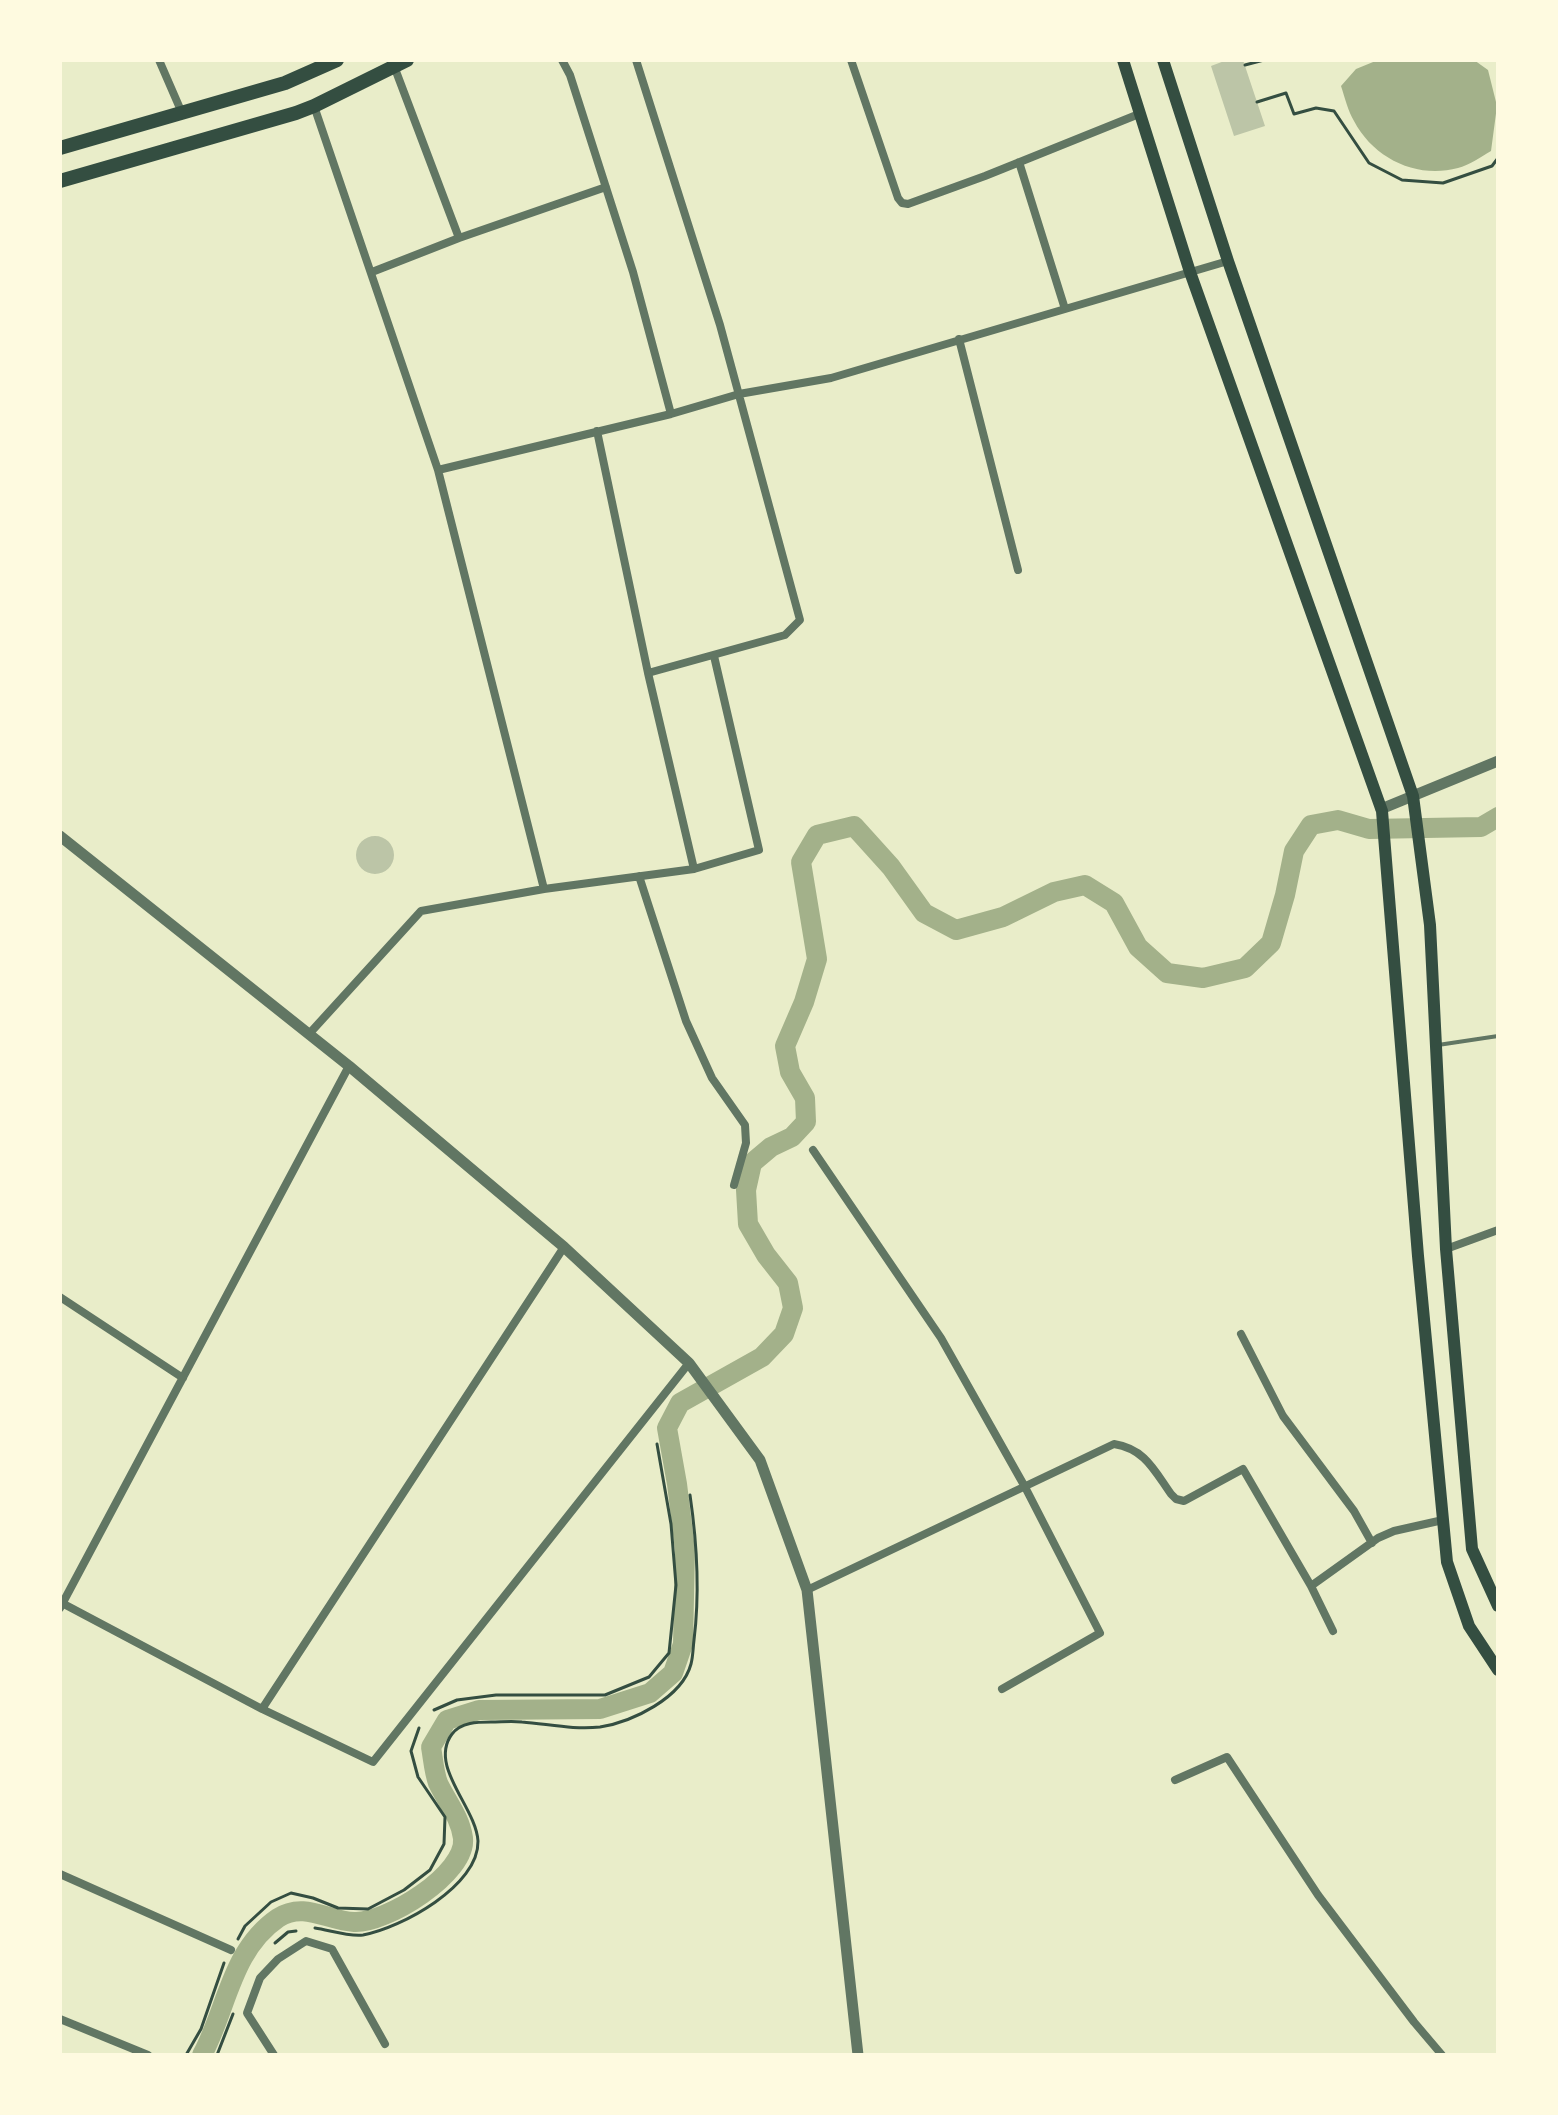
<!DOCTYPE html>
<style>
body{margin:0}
#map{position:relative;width:1558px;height:2115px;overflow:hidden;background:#e9edc9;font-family:"Playfair Display",serif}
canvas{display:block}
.frame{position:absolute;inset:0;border:62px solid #fefae0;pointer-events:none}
</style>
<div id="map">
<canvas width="1558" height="2115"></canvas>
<div class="frame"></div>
</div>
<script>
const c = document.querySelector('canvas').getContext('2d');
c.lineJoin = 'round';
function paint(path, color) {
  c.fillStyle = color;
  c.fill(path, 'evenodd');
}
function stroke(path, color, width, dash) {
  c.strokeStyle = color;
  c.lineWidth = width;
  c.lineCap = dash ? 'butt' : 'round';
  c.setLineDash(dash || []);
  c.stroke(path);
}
const water = new Path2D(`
 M 1378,60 L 1474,60 L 1488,70 L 1497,106 L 1491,151 C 1481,157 1469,165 1458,168 C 1417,179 1374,159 1354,121 C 1348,111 1345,98 1341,86 L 1356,69 Z`);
const canal = new Path2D(`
 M 202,2055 C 227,2009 231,1950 278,1918 C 304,1901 328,1921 354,1922 C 385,1924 467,1874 463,1838 C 460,1817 447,1802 438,1783 C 434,1772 433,1758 431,1747 L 447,1720 L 479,1710 L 600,1709 L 650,1693 L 673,1673 L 683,1644 L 685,1550 L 677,1484 L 667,1428 L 680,1403 L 762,1357 L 784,1334 L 793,1308 L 788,1283 L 766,1255 L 748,1224 L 746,1190 L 752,1163 L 771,1147 L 792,1137 L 806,1122 L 805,1098 L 790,1072 L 785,1046 L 804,1002 L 817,959 L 801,862 L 817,835 L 854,826 L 891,867 L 924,913 L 956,930 L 1003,917 L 1054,892 L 1085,885 L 1114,903 L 1138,947 L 1167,973 L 1203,978 L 1245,968 L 1271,943 L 1285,895 L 1294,851 L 1311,825 L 1338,820 L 1369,829 L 1481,827 L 1498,817`);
const building = new Path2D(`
 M 1227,60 L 1243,60 L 1265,126 L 1234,136 L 1211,66 Z
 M356 855a19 19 0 1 1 38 0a19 19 0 1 1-38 0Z`);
const path = new Path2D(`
 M 1245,65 L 1264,60
 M 1257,102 L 1286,93 L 1294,114 L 1316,108 L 1334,111 L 1369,163 L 1402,180 L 1443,183 L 1492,166 L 1498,158
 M 434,1710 L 457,1700 L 496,1695 L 605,1695 L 649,1677 L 669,1653 L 676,1585 L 671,1524 L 657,1444
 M 315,1928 C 329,1930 349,1937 363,1935 C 401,1928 479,1886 478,1841 C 476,1807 428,1766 452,1734 C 461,1722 478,1722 491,1722 C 501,1722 512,1721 522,1722 C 548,1724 574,1730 600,1727 C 632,1722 682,1698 691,1664 C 693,1657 693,1648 694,1640 C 700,1592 697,1543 690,1495
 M 238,1939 L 245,1926 L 271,1902 L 291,1893 L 313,1898 L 338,1908 L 368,1909 L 404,1890 L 430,1870 L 444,1844 L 445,1817 L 418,1777 L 411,1751 L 419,1728
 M 275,1943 L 288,1932 L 296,1931
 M 186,2055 L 201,2029 L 224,1963
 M 217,2055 L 233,2014`);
const service = new Path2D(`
 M 1438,1045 L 1498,1036`);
const minor = new Path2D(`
 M 159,60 L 182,113
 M 562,60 L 570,75 L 633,272 L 671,414
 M 636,60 L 720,325 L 800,620 L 785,635 L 648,673
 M 851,60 L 898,198 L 902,203 L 908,204 L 985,176 L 1139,114
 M 394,66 L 459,238
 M 1019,162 L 1065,309
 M 372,272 L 459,238 L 606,187
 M 959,339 L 1018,570
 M 597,431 L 648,673 L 694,869
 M 438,470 L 671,414 L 739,394 L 831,378 L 1228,261
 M 639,876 L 686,1021 L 712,1078 L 745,1125 L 746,1143 L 734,1185
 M 544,889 L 694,869 L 759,850 L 714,656
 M 309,1034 L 421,911 L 544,889 L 438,470 L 314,106
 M 813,1150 L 941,1338 L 1025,1487 L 1100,1633 L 1002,1689
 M 1446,1249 L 1498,1230
 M 60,1297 L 183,1378
 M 1241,1334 L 1283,1416 L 1354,1511 L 1372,1543
 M 1311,1586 L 1333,1631
 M 807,1590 L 1114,1444 C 1145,1449 1154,1470 1171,1494 L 1176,1499 L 1184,1501 L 1243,1469 L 1311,1586 L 1378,1538 L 1394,1531 L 1443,1520
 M 60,1602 L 262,1709 L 373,1762 L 689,1363
 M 60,1608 L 349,1066
 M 262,1709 L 564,1247
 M 1175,1780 L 1227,1757 L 1318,1895 L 1414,2022 L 1442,2055
 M 60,1874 L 231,1950
 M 60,2019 L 148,2055
 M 274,2055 L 247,2013 L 260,1978 L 278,1959 L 306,1941 L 332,1949 L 385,2044`);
const tertiary = new Path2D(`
 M 1381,809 L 1498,761
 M 60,836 L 349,1066 L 564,1247 L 689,1363 L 760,1460 L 807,1590 L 858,2055`);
const secondary = new Path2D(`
 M 1123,60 L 1190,272 L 1382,811 L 1418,1256 L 1447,1562 L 1469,1626 L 1498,1670
 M 1163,60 L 1228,261 L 1413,796 L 1430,925 L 1446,1249 L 1472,1549 L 1498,1606`);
const primary = new Path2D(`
 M 60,148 L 285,83 L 337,60
 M 60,181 L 296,113 L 314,106 L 407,60`);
paint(water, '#a3b18a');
stroke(canal, '#a3b18a', 20);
paint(building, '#bcc5a7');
stroke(path, '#344e41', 3);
stroke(service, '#617663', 4);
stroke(minor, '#617663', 8);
stroke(tertiary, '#617663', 11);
stroke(secondary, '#344e41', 12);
stroke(primary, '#344e41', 14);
</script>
